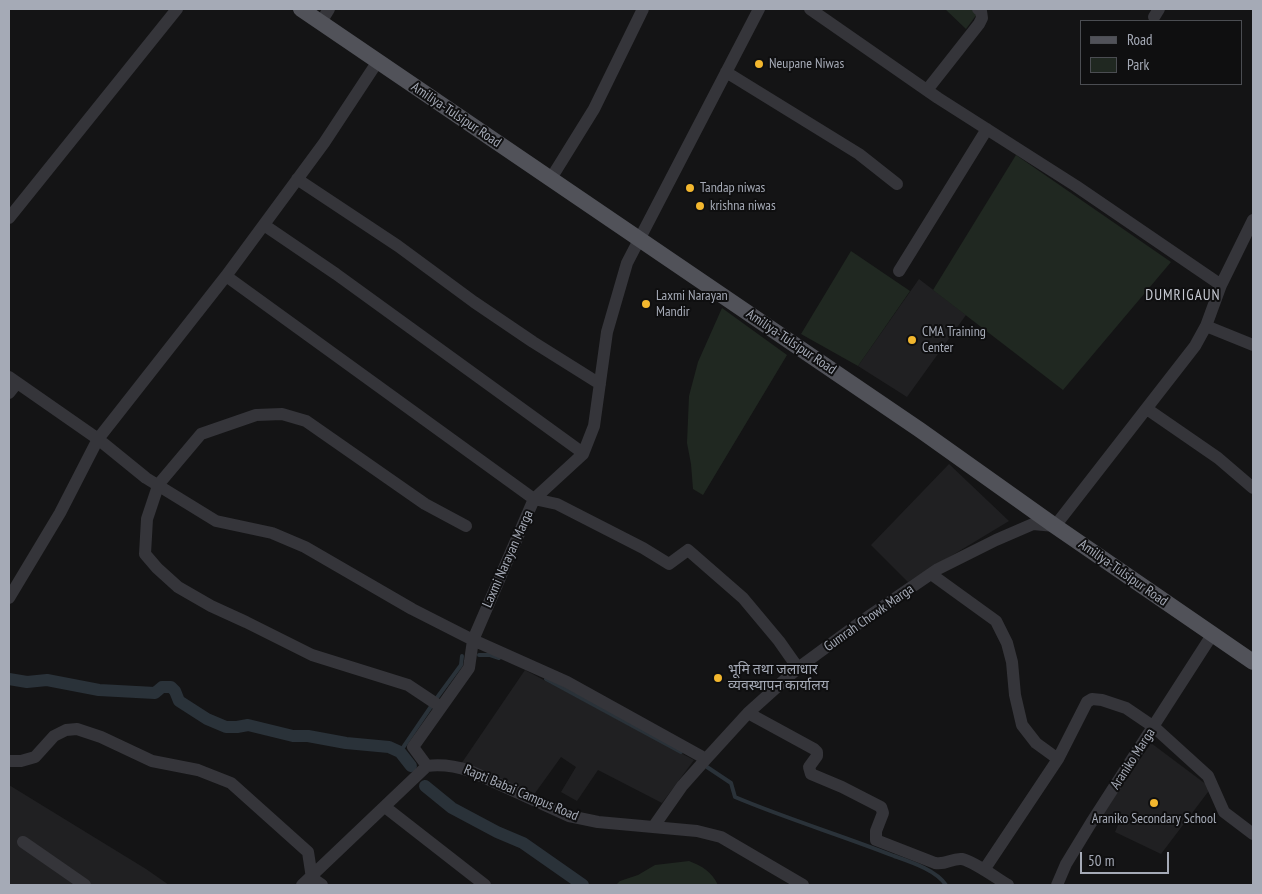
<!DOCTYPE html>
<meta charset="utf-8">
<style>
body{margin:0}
#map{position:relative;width:1262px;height:894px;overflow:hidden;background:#141415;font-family:"PT Sans Narrow",sans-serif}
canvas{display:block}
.frame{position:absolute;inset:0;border:10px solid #a5aab6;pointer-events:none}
.legend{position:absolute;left:1080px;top:20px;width:162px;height:65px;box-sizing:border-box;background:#0f0f10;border:1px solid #4b4d52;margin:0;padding:6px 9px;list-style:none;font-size:15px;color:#a5aab6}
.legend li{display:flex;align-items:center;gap:10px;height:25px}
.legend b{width:25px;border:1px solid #4b4d52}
.scale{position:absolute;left:1080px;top:852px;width:89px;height:22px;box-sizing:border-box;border:2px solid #a5aab6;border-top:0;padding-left:6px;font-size:15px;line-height:18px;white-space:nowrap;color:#a5aab6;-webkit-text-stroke:4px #0f0f10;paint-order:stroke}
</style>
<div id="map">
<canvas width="1262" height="894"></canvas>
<div class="frame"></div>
<ul class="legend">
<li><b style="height:6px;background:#515259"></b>Road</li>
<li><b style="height:14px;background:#202821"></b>Park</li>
</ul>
<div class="scale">50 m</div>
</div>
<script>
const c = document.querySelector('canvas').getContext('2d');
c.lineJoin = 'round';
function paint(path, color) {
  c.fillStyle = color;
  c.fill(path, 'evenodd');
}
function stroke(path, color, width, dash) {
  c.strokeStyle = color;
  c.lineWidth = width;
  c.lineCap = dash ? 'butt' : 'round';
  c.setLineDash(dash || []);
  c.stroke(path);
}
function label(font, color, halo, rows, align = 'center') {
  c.font = font + ' "PT Sans Narrow","Noto Sans Devanagari",sans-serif';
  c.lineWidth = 4;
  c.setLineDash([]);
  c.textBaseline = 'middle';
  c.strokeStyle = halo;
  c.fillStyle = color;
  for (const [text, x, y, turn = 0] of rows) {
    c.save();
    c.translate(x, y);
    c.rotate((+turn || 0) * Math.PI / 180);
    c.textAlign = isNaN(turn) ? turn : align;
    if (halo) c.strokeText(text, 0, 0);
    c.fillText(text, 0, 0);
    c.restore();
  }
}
const built = new Path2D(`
 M 919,279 L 966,315 L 907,397 L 858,366 Z
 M 949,464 L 1009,521 L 908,582 L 871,545 Z
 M 525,670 L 694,760 L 662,803 L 598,770 L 577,801 L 561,792 L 576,767 L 561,757 L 533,796 L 461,764 Z
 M 1151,743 L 1211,788 L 1161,854 L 1115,832 L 1118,825 L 1099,819 Z
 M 9,785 L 146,869 L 169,885 L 9,885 Z`);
const green = new Path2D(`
 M 945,9 L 971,9 L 977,14 L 966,29 Z
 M 1016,155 L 1171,262 L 1063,390 L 933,290 Z
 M 851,251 L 910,291 L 858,366 L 801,334 Z
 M 722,308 L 787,355 L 703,495 L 693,489 L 691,464 L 687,443 L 689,396 L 698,362 Z
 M 689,861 C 702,866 712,872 718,885 L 616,885 L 620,881 L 638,875 L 655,865 Z`);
const stream = new Path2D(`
 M 479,655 L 490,655 L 499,658
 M 546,679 L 681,752
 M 436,699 L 461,665 L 462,656
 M 400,752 L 432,705
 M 707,767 L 731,783 L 735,797 C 787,819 841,835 894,856 C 911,862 936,870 946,885`);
const canal = new Path2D(`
 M 9,679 L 27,682 L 47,680 L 99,690 L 155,693 L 162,687 L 171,687 L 175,691 L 179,701 L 207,719 L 226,727 L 237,727 L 248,725 L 293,736 L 308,736 L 346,743 L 389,747 L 400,752 L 411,766
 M 425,786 L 452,808 L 497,832 L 523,843 L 583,885`);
const minor = new Path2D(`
 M 810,9 L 938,98 L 1076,186 L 1221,285
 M 1154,17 L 1159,9
 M 321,22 L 329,9
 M 726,72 L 859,154 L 897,184
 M 927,90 L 979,24 L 982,18 L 981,11 L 978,9
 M 297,179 L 398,246 L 474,302 L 533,342 L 600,384
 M 550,180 L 594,109 L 643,9
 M 9,218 L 177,9
 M 264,225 L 336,274 L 583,453
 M 899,271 L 987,129
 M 226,276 L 534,499 L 557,504 L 643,548 L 669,564 L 688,550 L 743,598 L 779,641 L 798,668
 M 1206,326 L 1253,345
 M 9,377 L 98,439 L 146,478 L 216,521 L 272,533 L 305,547 L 412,609 L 473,640 L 567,682 L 706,759
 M 9,393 L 17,383
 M 1147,409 L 1218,458 L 1253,488
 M 158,485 L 201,434 L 256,415 L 282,414 L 306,421 L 425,504 L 466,526
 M 158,486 L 147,519 L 145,554 L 157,568 L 178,587 L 211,606 L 246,622 L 312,655 L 408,685 L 441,707
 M 931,574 L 996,621 L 1007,643 L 1012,662 L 1015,695 L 1022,725 L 1036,743 L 1058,759
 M 9,598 L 60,513 L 98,439 L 226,276 L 324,143 L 378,61
 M 748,713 L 814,749 L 817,752 L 817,756 L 809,767 L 811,774 L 842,787 L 881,807 L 883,813 L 876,831 L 876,840 L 935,863 C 947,865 951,858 962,859 C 973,861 998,879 1008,885
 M 9,761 L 21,761 L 35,757 L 54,736 L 66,730 L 77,729 L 101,737 L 152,761 L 198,770 L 231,783 L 308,852 L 312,878 L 322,885
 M 427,766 L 413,747 L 469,668 L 473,640 L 534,499 L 583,454 L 594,426 L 607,332 L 627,263 L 759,9
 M 385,807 L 485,885
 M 654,826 L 682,786 L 706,759 L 748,713 L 798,668 L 862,621 L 938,569 L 996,540 L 1033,524 L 1055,526 L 1195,346 L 1206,326 L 1221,285 L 1253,220
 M 23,842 L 85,885
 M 984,870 L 1058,759 L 1087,702 L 1092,699 L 1102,700 L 1126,708 L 1154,727 L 1208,776 L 1224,812 L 1253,834
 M 302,885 L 427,766 C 442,764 455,766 470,771 L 569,816 L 598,822 L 697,831 L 721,837 L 803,885
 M 1057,885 L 1066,864 L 1091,823 L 1212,635`);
const major = new Path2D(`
 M 301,9 L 920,430 L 1055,526 L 1253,662`);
const markers = [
 [759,64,5,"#f3b72e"],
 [690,188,5,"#f3b72e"],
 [700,206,5,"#f3b72e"],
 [646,304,5,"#f3b72e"],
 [912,340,5,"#f3b72e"],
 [718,678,5,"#f3b72e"],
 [1154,803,5,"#f3b72e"]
];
const poiNames = [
 ["Neupane Niwas",769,64],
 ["Tandap niwas",700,188],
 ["krishna niwas",710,206],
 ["Laxmi Narayan",656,296],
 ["Mandir",656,312],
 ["CMA Training",922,332],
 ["Center",922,348],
 ["भूमि तथा जलाधार",728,670],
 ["व्यवस्थापन कार्यालय",728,686],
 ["Araniko Secondary School",1154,819,"center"]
];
const streetNames = [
 ["Amiliya-Tulsipur Road",456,115,34],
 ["Amiliya-Tulsipur Road",791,342,34],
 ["Laxmi Narayan Marga",508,559,-66],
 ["Amiliya-Tulsipur Road",1123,573,35],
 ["Gumrah Chowk Marga",869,618,-35],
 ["Araniko Marga",1133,759,-57],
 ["Rapti Babai Campus Road",521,793,23]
];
const neighbourhoodNames = [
 ["DUMRIGAUN",1183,296]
];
paint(built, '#202022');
paint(green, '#202821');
stroke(stream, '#2a3239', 4);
stroke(canal, '#2a3239', 12);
stroke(minor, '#35353a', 12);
stroke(major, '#515259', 16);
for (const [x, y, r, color] of markers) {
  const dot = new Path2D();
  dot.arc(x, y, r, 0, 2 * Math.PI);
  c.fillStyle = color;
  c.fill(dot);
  stroke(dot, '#0f0f10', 2);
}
label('14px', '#a5aab6', '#0f0f10', poiNames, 'left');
label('14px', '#a5aab6', '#0f0f10', streetNames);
c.letterSpacing = '1px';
label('15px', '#c6c9d2', '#0f0f10', neighbourhoodNames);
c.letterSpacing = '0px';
</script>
